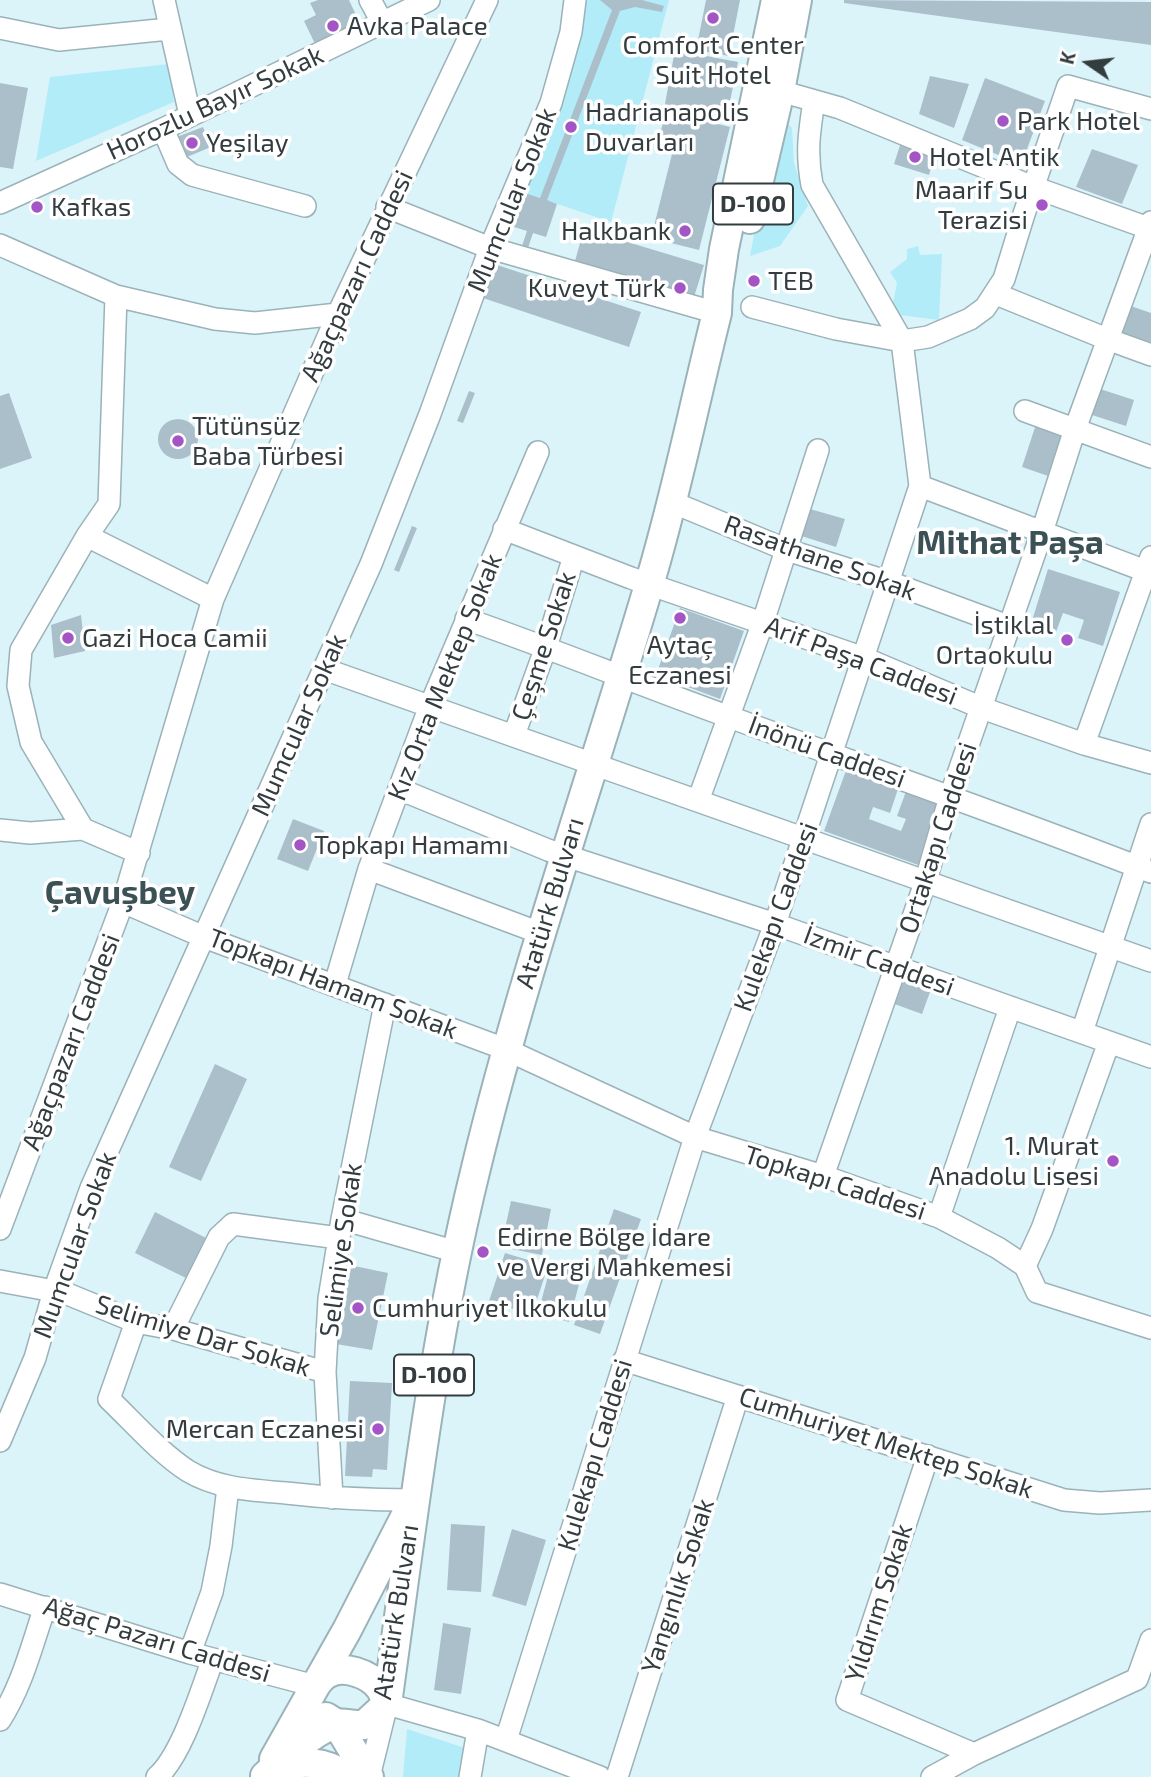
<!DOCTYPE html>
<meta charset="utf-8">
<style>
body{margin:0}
#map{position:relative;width:1151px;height:1777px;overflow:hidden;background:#dbf4fa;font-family:"Exo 2",sans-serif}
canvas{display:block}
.north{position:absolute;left:1053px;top:28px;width:70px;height:70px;-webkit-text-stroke:5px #fff;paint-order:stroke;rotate:284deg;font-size:19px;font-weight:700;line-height:28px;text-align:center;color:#333c3f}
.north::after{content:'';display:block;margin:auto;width:24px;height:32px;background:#333c3f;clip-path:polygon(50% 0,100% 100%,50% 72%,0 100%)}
</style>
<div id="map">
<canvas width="1151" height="1777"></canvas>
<div class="north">K</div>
</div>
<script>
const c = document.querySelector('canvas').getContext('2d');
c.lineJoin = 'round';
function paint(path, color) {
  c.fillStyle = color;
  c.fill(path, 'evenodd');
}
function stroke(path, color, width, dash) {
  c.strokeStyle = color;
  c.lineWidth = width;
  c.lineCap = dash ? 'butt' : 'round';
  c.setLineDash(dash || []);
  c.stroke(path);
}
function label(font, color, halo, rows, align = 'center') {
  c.font = font + ' "Exo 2",sans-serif';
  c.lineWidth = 7;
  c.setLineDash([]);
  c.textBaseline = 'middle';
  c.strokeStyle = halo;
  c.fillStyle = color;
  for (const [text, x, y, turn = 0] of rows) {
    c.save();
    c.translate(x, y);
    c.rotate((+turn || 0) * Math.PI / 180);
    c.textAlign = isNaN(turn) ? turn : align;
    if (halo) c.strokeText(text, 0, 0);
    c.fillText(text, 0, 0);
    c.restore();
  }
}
const green = new Path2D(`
 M 584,0 L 669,0 L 611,222 L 522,192 Z
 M 169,64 L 174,102 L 36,161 L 50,77 Z
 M 777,112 L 792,128 L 794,163 L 808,206 L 780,246 L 750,256 Z
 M 918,246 L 920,255 L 942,254 L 939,320 L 891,314 L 897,283 L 890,272 L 907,259 L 907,249 Z
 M 407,1729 L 465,1748 L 459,1777 L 403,1777 Z`);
const building = new Path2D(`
 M 318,0 L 349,0 L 363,30 L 317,48 L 304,21 L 316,15 L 310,3 Z
 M 600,0 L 642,0 L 664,6 L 662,12 L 635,7 L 620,11 L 547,200 L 557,204 L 546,237 L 533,233 L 528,248 L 522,246 L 527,231 L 511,226 L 522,192 L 540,198 L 612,10 Z
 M 706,0 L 740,0 L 729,56 L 696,50 Z
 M 844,0 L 1151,2 L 1151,45 L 844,3 Z
 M 675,50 L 738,62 L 726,121 L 664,109 Z
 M 930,76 L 969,84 L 954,128 L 919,114 Z
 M 985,78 L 1045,101 L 1027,149 L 1013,161 L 962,140 Z
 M 0,83 L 28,88 L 13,169 L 0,167 Z
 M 666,111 L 730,127 L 699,250 L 651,238 L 675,142 L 659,138 Z
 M 203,127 L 211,147 L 182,159 L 174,138 Z
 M 902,139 L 936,150 L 929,175 L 894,164 Z
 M 1092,149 L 1138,165 L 1122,204 L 1076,187 Z
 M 584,229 L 704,265 L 694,297 L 575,261 Z
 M 494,264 L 641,312 L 629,347 L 483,298 Z
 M 1128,305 L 1151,313 L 1151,344 L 1119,332 Z
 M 1097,388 L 1134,400 L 1126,426 L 1089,414 Z
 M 469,391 L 475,393 L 463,423 L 457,421 Z
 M 9,393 L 32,458 L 0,469 L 0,396 Z
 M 1038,418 L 1071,429 L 1054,478 L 1022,467 Z
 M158 439a20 20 0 1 1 40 0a20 20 0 1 1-40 0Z
 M 803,507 L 845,519 L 836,547 L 795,534 Z
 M 412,526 L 417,528 L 399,572 L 394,570 Z
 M 1048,569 L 1120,592 L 1103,646 L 1078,638 L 1084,620 L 1063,613 L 1056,632 L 1031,624 Z
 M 680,608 L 744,631 L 720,699 L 656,675 Z
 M 81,615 L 85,651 L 54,658 L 51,625 Z
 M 848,765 L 900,783 L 890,813 L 873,807 L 869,819 L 901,831 L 906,819 L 897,816 L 908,786 L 945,800 L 921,866 L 824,831 Z
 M 293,819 L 324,831 L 308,871 L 277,859 Z
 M 893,979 L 934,981 L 922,1014 L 886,1001 Z
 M 215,1064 L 247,1079 L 201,1181 L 169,1167 Z
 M 511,1201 L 551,1209 L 542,1255 L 501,1247 Z
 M 614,1209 L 641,1219 L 600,1334 L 574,1325 Z
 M 155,1212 L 208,1239 L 188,1279 L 135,1253 Z
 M 505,1253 L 548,1266 L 532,1315 L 489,1301 Z
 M 340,1263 L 388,1273 L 372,1350 L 330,1343 Z
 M 551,1265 L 582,1273 L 569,1322 L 538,1313 Z
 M 350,1381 L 392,1383 L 387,1470 L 373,1469 L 372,1477 L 345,1476 Z
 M 451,1524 L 485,1526 L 481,1592 L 447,1590 Z
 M 512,1529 L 546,1540 L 526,1606 L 492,1596 Z
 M 443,1623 L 471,1628 L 461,1694 L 434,1690 Z`);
const minor = new Path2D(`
 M 164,0 L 190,115
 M 370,0 L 382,22
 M 0,28 L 59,40 L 169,29
 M 780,91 L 840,108 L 1033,187 L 1151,229
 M 163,129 L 178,164 L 192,175 L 305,206
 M 0,203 L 163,129 L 429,0
 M 387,207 L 490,248 L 717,313
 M 0,245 L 116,296 L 215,319 L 255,323 L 338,314
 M 996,294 L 1107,339 L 1151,355
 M 116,296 L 109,504 L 87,536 L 21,650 L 18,686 L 31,742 L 83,829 L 139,853
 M 752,307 L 836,329 L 902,341 L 928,337 L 970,319 L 985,308 L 1004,279 L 1024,214 L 1068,86 L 1151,109
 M 1025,411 L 1151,457
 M 920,486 L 1151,573
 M 672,502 L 787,550 L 889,582 L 1008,626
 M 504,529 L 631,578 L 864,658 L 982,708 L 1084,744 L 1151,763
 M 87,536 L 213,599
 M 466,619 C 553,649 638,684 724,715 C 866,767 1010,817 1151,872
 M 324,669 L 1151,961
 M 514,735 L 546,647 L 574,556
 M 1084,744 L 1151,557
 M 399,789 L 548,850 L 775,924 L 1151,1057
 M 698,801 L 763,622 L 818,450
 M 0,830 L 30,833 L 83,829
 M 369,869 L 540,933
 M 123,902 L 204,937 L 505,1049 L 695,1137 L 823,1176 L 939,1217 L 998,1248 L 1025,1266 L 1037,1292 L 1151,1328
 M 335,984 L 369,869 L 430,706 L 538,452
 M 1082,1032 L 1151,824
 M 823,1176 L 925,883 L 950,797 L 1042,532 L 1075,429 L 1151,222
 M 939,1217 L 1010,1008
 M 342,1219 L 457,1252
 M 0,1229 L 123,902 L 213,599 L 338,314 L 487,0
 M 1025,1266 L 1042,1229 L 1109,1042
 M 0,1281 L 65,1293 L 136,1322 L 173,1329 L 325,1372
 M 136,1322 L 109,1399 C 134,1423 159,1452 188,1471 C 218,1489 252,1490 286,1493 C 329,1498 371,1500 414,1500
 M 173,1329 L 219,1237 L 233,1224 L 339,1238
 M 624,1360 L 1064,1500 L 1100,1503 L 1151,1500
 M 0,1441 L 35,1358 L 54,1291 L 91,1188 L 371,564 L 430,414 L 490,248 L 551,103 L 571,32 L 575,0
 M 928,1456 L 847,1700 L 974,1754
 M 332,1498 L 325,1372 L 329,1299 L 342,1219 L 385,1004
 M 0,1594 L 190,1653 L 315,1686
 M 190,1653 L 212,1592 L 221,1546 L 228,1487
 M 1137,1679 L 1151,1640
 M 0,1720 C 22,1686 32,1645 45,1607
 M 506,1740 L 695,1137 L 775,924 L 920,486 L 902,341 L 812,185 C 806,153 809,133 814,101
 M 157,1777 C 182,1755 201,1691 213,1659
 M 369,1777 L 387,1704 L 478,1730 L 600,1777
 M 470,1777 L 478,1730
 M 617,1777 L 738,1396
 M 932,1777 L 974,1754 L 1137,1679`);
const major = new Path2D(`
 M 750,219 L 780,91 L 797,0
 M 315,1686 C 318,1682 323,1676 327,1674 C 343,1664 370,1674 380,1688 C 383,1692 385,1699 387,1704
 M 326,1717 L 337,1724 L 369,1777
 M 274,1759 L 347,1630 L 406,1515
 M 273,1771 C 298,1758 326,1761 348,1777
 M 265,1776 C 280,1761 316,1729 336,1724 C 344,1722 355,1726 364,1725 L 387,1704 C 412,1526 432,1347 475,1172 C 523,973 591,781 649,585 C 676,496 694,404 717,313 L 718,290 L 724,249 L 776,0`);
const markers = [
 [713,18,7,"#a455c5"],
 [333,26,7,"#a455c5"],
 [1003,121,7,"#a455c5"],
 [571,127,7,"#a455c5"],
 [192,143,7,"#a455c5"],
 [915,157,7,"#a455c5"],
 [1042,205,7,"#a455c5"],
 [37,207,7,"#a455c5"],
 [685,231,7,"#a455c5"],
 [754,281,7,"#a455c5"],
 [680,288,7,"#a455c5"],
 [178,441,7,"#a455c5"],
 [680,618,7,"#a455c5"],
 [68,638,7,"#a455c5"],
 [1067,640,7,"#a455c5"],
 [300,845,7,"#a455c5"],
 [1113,1161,7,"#a455c5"],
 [483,1252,7,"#a455c5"],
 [358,1308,7,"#a455c5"],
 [378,1429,7,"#a455c5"]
];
const shields = [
 [753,204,80],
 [434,1375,80]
];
const shieldNames = [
 ["D-100",753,204],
 ["D-100",434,1375]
];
const poiNames = [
 ["Avka Palace",347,26],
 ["Comfort Center",713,45,"center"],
 ["Suit Hotel",713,75,"center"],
 ["Hadrianapolis",585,112],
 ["Duvarları",585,142],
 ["Park Hotel",1017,121],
 ["Yeşilay",206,143],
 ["Hotel Antik",929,157],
 ["Maarif Su",1028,190,"right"],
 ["Terazisi",1028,220,"right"],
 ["Kafkas",51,207],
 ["Halkbank",671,231,"right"],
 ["TEB",768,281],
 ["Kuveyt Türk",666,288,"right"],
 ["Tütünsüz",192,426],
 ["Baba Türbesi",192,456],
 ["İstiklal",1053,625,"right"],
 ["Ortaokulu",1053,655,"right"],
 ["Gazi Hoca Camii",82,638],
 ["Aytaç",680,645,"center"],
 ["Eczanesi",680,675,"center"],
 ["Topkapı Hamamı",314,845],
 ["1. Murat",1099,1146,"right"],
 ["Anadolu Lisesi",1099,1176,"right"],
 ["Edirne Bölge İdare",497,1237],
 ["ve Vergi Mahkemesi",497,1267],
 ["Cumhuriyet İlkokulu",372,1308],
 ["Mercan Eczanesi",364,1429,"right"]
];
const streetNames = [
 ["Horozlu Bayır Sokak",215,103,-25],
 ["Mumcular Sokak",512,200,-68],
 ["Ağaçpazarı Caddesi",357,276,-65],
 ["Rasathane Sokak",820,558,20],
 ["Çeşme Sokak",544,646,-72],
 ["Arif Paşa Caddesi",861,661,21],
 ["Kız Orta Mektep Sokak",445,677,-68],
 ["Mumcular Sokak",299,725,-66],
 ["İnönü Caddesi",827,752,20],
 ["Ortakapı Caddesi",938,838,-72],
 ["Atatürk Bulvarı",550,903,-73],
 ["Kulekapı Caddesi",776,917,-70],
 ["İzmir Caddesi",879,961,20],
 ["Topkapı Hamam Sokak",333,984,21],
 ["Ağaçpazarı Caddesi",71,1042,-69],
 ["Topkapı Caddesi",835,1183,18],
 ["Mumcular Sokak",75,1245,-70],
 ["Selimiye Sokak",341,1250,-82],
 ["Selimiye Dar Sokak",203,1336,17],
 ["Cumhuriyet Mektep Sokak",886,1443,18],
 ["Kulekapı Caddesi",595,1455,-73],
 ["Yangınlık Sokak",678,1586,-72],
 ["Yıldırım Sokak",879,1603,-72],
 ["Atatürk Bulvarı",396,1612,-81],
 ["Ağaç Pazarı Caddesi",157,1640,17]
];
const districtNames = [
 ["Mithat Paşa",1010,543],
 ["Çavuşbey",120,893]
];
paint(green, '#b2ecf9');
paint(building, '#abbfcb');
stroke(minor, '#9bb2b8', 24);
stroke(major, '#9bb2b8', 32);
stroke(minor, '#fff', 21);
stroke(major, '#fff', 28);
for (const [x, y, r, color] of markers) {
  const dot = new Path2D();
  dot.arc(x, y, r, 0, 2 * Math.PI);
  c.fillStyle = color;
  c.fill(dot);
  stroke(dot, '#fff', 2.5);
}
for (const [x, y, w] of shields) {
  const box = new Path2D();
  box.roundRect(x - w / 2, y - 20.5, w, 41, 5);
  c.fillStyle = '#fff';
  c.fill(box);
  stroke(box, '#333c3f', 2);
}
label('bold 24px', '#333c3f', null, shieldNames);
label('26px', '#333c3f', '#fff', poiNames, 'left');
label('26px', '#333c3f', '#fff', streetNames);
label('bold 33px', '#3c5156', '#fff', districtNames);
</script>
